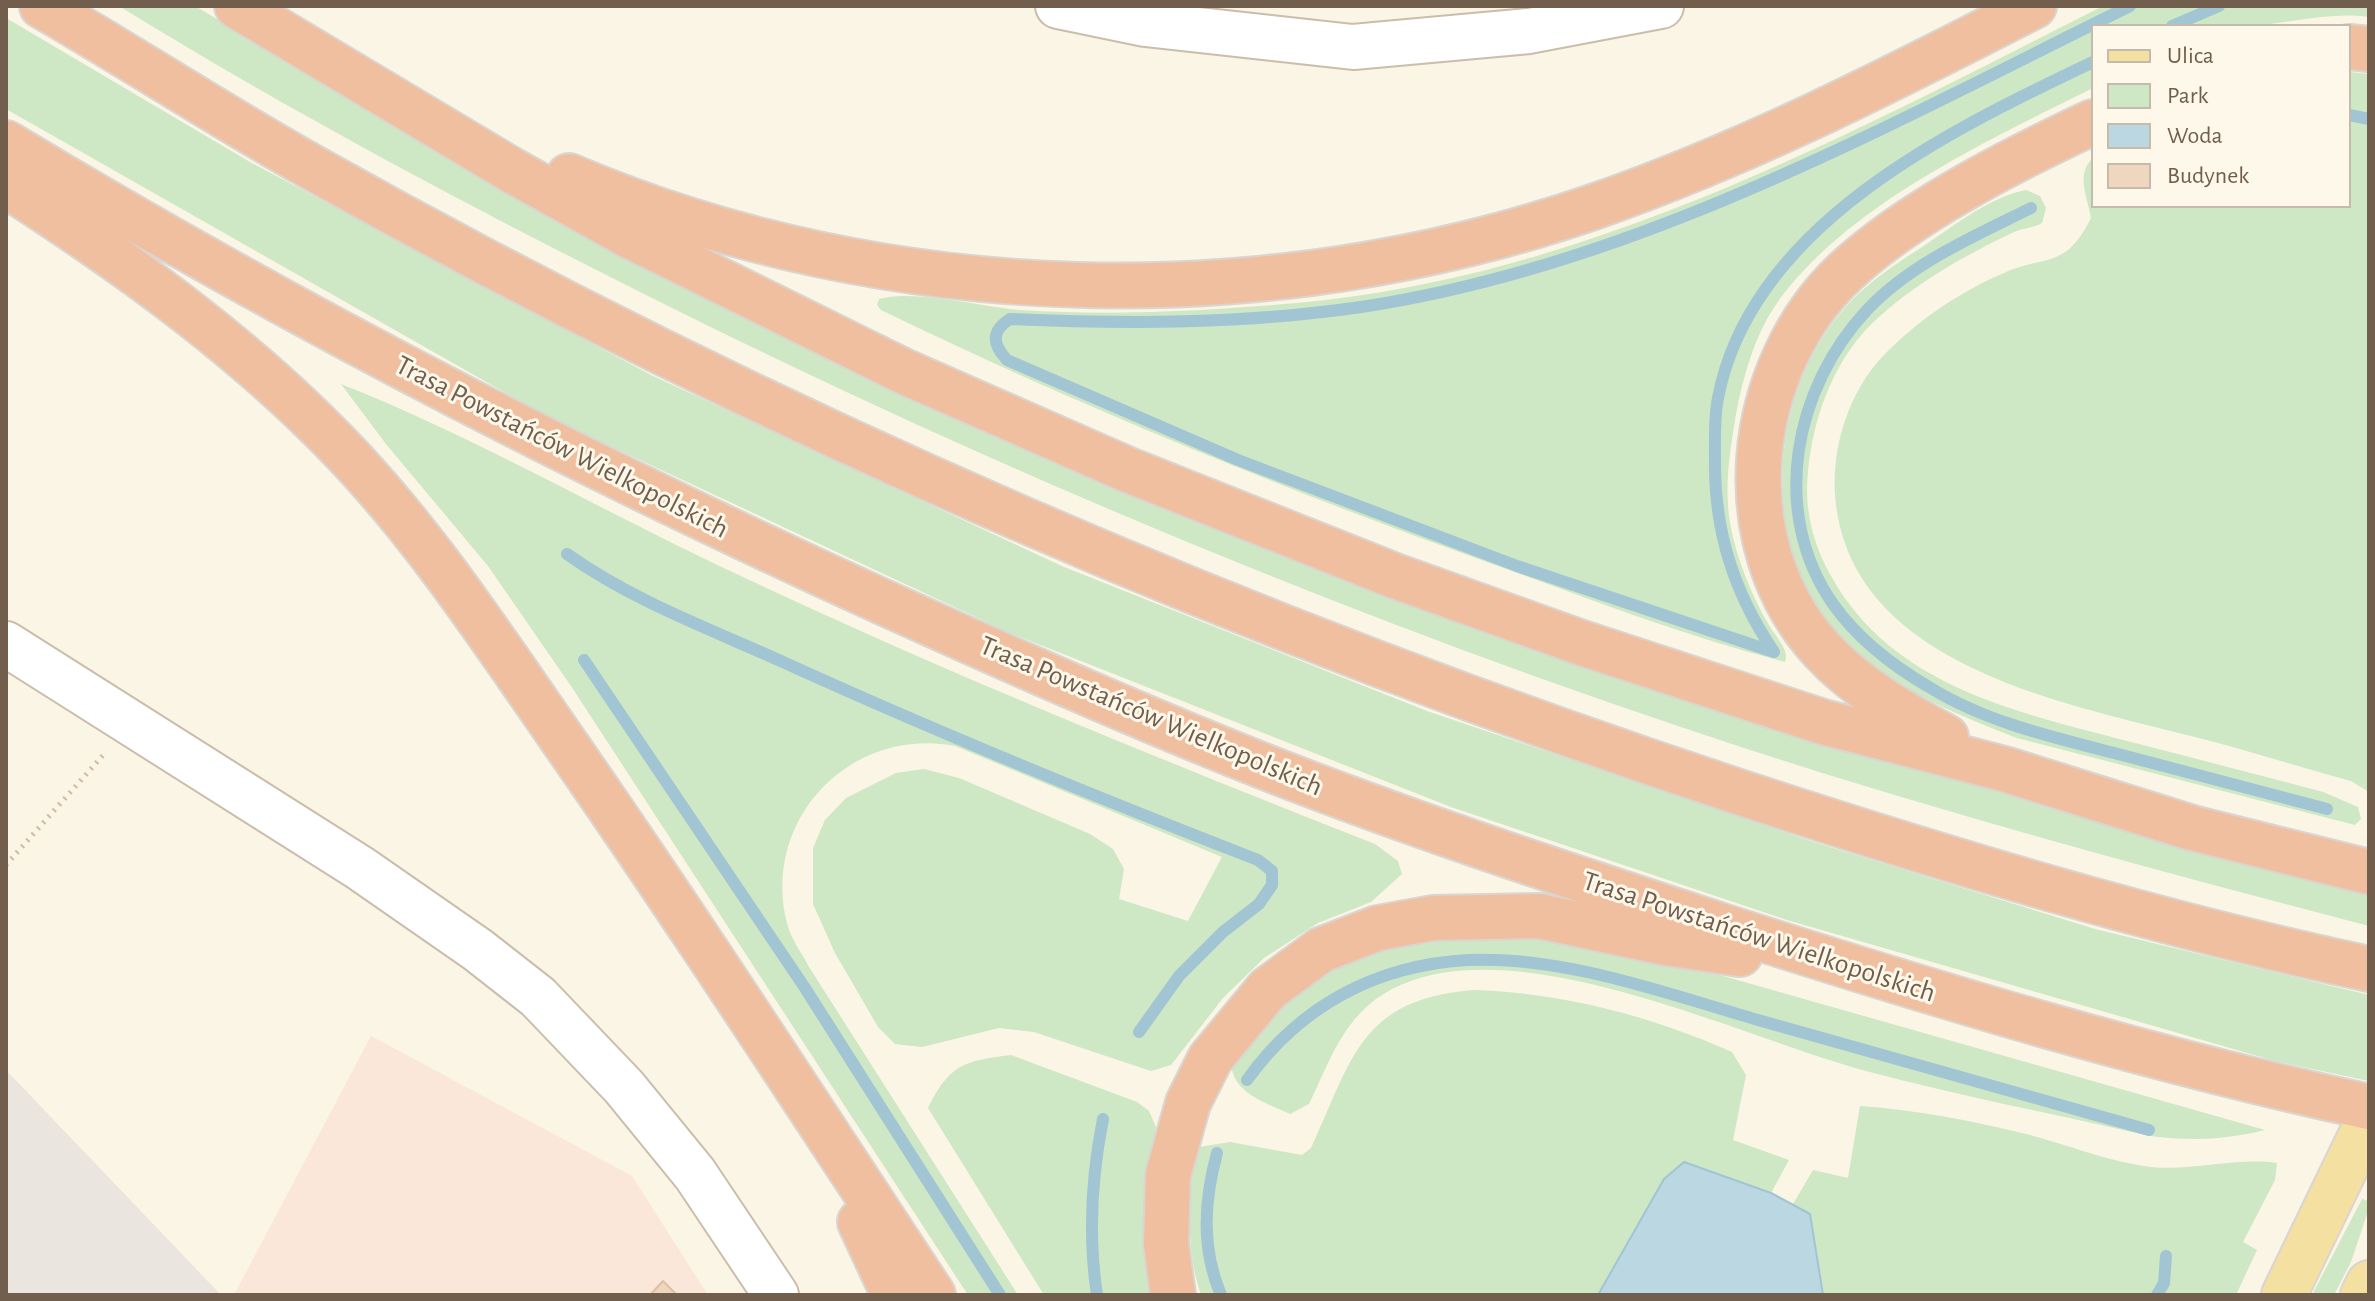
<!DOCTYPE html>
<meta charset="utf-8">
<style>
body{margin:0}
#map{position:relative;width:2375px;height:1301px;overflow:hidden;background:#faf5e4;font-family:"Alegreya Sans",sans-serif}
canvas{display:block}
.frame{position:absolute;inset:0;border:8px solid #715e4c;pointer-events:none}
.legend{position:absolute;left:2091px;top:24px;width:260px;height:184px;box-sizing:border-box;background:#fef8ea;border:2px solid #c6baab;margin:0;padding:10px 14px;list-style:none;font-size:24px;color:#715e4c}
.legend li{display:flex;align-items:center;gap:16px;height:40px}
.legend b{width:40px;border:2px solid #c6baab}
</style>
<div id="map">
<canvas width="2375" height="1301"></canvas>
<div class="frame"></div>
<ul class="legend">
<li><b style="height:10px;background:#f4e0a1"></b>Ulica</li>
<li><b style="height:22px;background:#cee7c4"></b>Park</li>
<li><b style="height:22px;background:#bad7e2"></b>Woda</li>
<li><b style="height:22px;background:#eed7be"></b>Budynek</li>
</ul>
</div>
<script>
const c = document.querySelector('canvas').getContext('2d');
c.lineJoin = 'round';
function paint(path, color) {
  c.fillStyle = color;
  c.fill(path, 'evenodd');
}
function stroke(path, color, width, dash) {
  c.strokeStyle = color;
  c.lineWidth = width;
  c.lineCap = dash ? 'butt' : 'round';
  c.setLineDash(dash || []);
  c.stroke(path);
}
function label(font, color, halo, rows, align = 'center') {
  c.font = font + ' "Alegreya Sans",sans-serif';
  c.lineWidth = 6;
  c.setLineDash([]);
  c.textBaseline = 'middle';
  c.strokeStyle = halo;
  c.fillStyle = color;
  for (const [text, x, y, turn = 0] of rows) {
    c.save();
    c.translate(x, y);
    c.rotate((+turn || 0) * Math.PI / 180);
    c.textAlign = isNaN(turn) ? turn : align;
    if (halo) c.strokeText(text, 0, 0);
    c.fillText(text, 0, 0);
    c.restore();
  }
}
const commercial = new Path2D(`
 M 371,1036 L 632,1176 L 708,1295 L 234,1295 Z`);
const industrial = new Path2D(`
 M 6,1070 L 221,1295 L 6,1295 Z`);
const green = new Path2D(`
 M 119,6 L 195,6 L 386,119 L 1033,438 L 2369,886 L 2369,926 C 2159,871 1950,815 1744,748 C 1368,625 1000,472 646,295 C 467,205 289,111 119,6 Z
 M 2103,6 L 2369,6 L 2369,17 C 2327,11 2288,24 2247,26 C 2196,29 2144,26 2093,26 L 2093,88 C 1987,141 1843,207 1775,306 C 1754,337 1743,378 1736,414 C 1730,450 1724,487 1730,523 C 1736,557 1751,595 1769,625 C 1775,636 1790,650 1785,662 C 1688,637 1592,600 1498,566 C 1288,491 1081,407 881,310 L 877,305 L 879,299 C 913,289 982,307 1020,310 C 1112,316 1204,311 1297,303 C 1587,277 1848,135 2103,6 Z
 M 6,18 L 250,162 L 651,375 L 1064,567 L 1427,711 L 1814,842 L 2095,929 L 2369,995 L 2369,1081 L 2275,1061 L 1787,920 L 1451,807 L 1010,633 L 548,417 L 6,109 Z
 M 2349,72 L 2369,74 L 2369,792 L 2351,781 C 2300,767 2250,751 2199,738 C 2065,703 1847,666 1835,494 C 1832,444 1850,390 1884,355 C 1917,321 1961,291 2004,273 C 2047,254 2065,270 2091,218 C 2088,198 2075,174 2093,158 L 2093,206 L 2349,206 Z
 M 2026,190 L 2040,196 L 2046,208 L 2042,223 C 2033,228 2023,228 2014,232 C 1967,254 1918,282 1880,316 C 1836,354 1813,415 1808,472 C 1804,509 1813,544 1831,576 C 1893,688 2021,713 2135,743 C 2197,759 2260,775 2323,792 L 2358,807 L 2361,819 L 2355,825 L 2017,738 C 1953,713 1882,685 1836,632 C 1756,539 1769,385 1853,299 C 1871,281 1894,265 1916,251 C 1949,230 1986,198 2026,190 Z
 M 341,384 C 480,439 609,515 745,578 C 951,675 1162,760 1375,844 L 1398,861 L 1402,874 L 1371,902 L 1318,923 L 1264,958 L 1223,998 L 1171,1065 L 1151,1071 L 1034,1032 L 999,1028 L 922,1047 L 895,1044 L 878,1027 L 835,953 L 813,904 L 813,848 L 825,820 L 846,798 L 896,773 L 924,769 L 959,778 L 1090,834 L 1113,849 L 1124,869 L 1119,899 L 1188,921 L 1222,857 L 955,746 C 851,726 761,819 787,923 C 790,938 802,953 809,967 L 1018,1295 L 968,1295 L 571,686 L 488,566 L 386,444 Z
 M 1525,931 L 1681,964 L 2265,1130 C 2225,1140 2190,1141 2150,1136 C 2055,1114 1959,1096 1866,1071 C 1740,1037 1528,932 1403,984 C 1347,1007 1333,1054 1309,1104 L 1290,1114 C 1265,1102 1231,1093 1231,1061 C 1249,1041 1267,1016 1288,998 C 1353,943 1443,934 1525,931 Z
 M 1474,990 C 1564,993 1650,1016 1732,1052 L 1746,1075 L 1733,1140 L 1789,1160 L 1771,1193 L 1684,1162 L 1664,1179 L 1598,1295 L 1201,1295 C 1185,1246 1189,1198 1193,1148 L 1230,1142 L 1302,1155 L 1311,1148 C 1353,1058 1360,999 1474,990 Z
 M 1011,1055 L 1137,1102 L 1149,1111 L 1156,1127 L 1143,1219 L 1153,1295 L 1044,1295 L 928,1108 C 950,1064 964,1061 1011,1055 Z
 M 1860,1106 C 1916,1110 1975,1121 2030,1135 C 2067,1145 2105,1160 2143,1166 C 2189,1173 2233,1157 2277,1163 L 2275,1180 L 2243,1242 L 2257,1250 L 2236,1295 L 1823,1295 L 1810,1214 L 1793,1204 L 1813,1170 L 1848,1178 Z
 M 2362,1199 L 2369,1201 L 2369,1208 L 2351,1262 L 2334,1295 L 2312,1295 Z`);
const water = new Path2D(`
 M 1684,1162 L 1771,1193 L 1810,1214 L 1823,1295 L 1598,1295 L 1664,1179 Z`);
const stream = new Path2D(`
 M 2172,26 L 2219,6
 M 2093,62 C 1950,130 1751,225 1718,398 C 1714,418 1715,438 1715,459 C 1714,531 1734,593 1774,652 L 1517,566 L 1238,460 L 1007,360 C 992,344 991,331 1010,319 C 1127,324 1244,324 1361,307 C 1635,266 1884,127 2130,6
 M 2349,115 L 2369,119
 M 2031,208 C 1975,236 1911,263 1867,310 C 1794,388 1769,512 1833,604 C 1857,638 1893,666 1929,687 C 1987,723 2056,738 2122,755 C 2190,773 2259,791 2327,809
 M 567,554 C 633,601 710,629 783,662 C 939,733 1098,798 1258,860 L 1272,871 L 1272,885 L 1259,904 L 1223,932 L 1179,976 L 1139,1032
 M 584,660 L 805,988 L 1000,1295
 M 1247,1080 C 1300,1006 1376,965 1468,960 C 1565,956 1665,993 1758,1020 C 1888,1057 2019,1093 2149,1130
 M 1217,1153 C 1204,1201 1201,1248 1221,1295
 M 1097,1295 C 1088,1235 1091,1179 1103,1119
 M 2157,1295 L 2164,1283 L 2166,1256`);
const building = new Path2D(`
 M 663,1281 L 677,1295 L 650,1295 Z`);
const path = new Path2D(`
 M 6,865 L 104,754`);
const minor = new Path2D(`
 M 1058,6 L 1145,24 L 1353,47 L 1529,31 L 1661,6
 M 6,644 L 360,868 L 478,950 L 538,997 L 624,1087 L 695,1174 L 776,1295`);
const major = new Path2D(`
 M 2284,1295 L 2369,1119
 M 2363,1295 L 2369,1283`);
const highway = new Path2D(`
 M 42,6 C 134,59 222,117 315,169 C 767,423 1253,632 1745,794 C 1950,861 2158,924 2369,969
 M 237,6 L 513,171 L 628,235 L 903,371 L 1126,469 L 1395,576 L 1582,643 L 1823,722 L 2004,769 L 2192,828 L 2369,872
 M 2349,47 L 2369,49
 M 6,143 C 308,325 621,485 943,629 C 1056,680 1170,730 1286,775 C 1431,831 1578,879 1725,927 C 1937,995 2151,1060 2369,1107
 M 569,176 C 889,312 1265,320 1593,207 C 1746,154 1890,80 2034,6
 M 6,185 C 119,258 229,336 325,432 C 415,521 486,629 558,733 C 687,918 809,1107 933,1295
 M 1946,737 C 1902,713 1857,688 1822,650 C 1725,544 1744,368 1845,272 C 1909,212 2014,159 2093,122
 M 860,1222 L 894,1295
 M 1173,1295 L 1166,1243 L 1168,1175 L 1188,1103 L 1210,1059 L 1268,989 L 1321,950 L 1378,928 L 1433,918 L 1539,916 L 1666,943 L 1740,954`);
const streetNames = [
 ["Trasa Powstańców Wielkopolskich",562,447,27],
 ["Trasa Powstańców Wielkopolskich",1151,716,23],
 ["Trasa Powstańców Wielkopolskich",1759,937,18]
];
paint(commercial, '#fae7d9');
paint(industrial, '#eae5de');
paint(green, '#cee7c4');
paint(water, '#bad7e2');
stroke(water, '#a1c5d3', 2);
stroke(stream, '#a1c5d3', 12);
paint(building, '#eed7be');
stroke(building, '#dfc0a0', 2);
stroke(minor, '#cbbdac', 48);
stroke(major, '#dad5d0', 48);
stroke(highway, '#dad5d0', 48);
stroke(path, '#d2baa1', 5, [2, 6]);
stroke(minor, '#fff', 44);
stroke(major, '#f4e0a1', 44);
stroke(highway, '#f0bfa0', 44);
label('28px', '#715e4c', '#fef8ea', streetNames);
</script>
